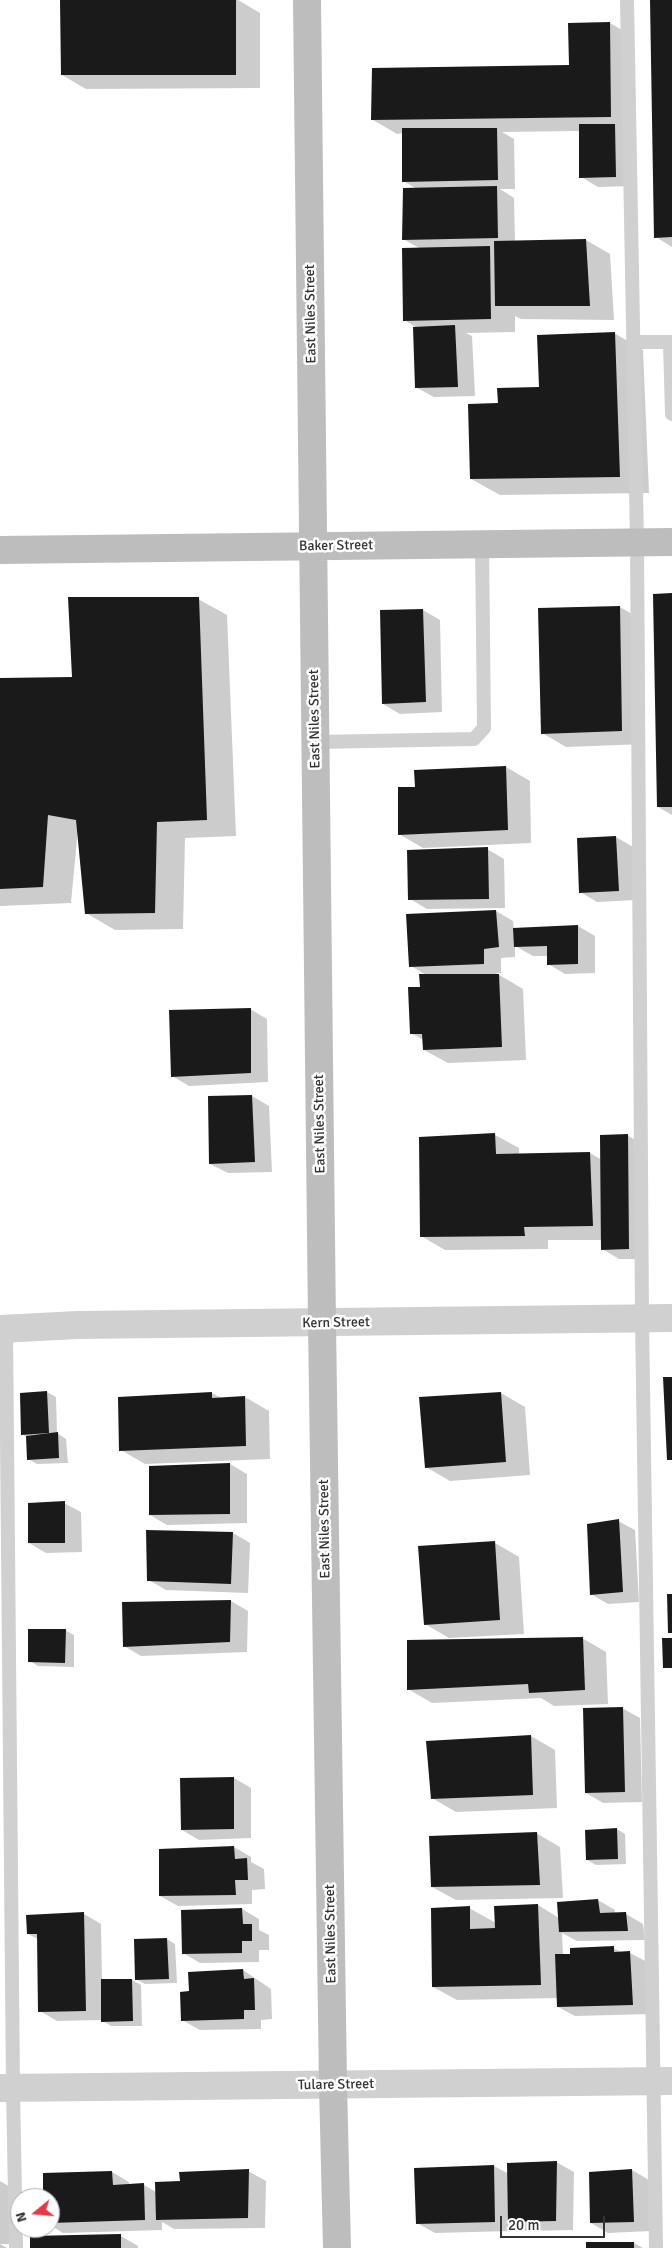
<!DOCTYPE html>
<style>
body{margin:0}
#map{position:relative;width:672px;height:2248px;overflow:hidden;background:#fff;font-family:Signika,sans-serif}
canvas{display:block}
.north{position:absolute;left:10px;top:2188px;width:50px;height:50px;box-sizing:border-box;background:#fff;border:1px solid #adadad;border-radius:50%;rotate:253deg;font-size:14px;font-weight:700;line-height:20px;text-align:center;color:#333}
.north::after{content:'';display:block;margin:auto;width:18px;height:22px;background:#e63946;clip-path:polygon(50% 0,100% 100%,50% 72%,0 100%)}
.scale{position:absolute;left:500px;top:2216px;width:105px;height:22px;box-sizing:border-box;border:2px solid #333;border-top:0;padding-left:6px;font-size:15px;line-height:18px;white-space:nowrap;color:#333;-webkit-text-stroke:4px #fff;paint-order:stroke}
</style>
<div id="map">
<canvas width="672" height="2248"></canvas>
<div class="north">N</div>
<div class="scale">20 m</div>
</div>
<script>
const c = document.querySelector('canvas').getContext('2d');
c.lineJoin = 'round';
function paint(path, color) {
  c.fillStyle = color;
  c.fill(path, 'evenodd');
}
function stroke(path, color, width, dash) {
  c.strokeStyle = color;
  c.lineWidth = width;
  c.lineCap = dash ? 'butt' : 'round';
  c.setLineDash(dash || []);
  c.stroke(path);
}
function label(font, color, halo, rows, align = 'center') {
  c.font = font + ' Signika,sans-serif';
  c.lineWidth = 5;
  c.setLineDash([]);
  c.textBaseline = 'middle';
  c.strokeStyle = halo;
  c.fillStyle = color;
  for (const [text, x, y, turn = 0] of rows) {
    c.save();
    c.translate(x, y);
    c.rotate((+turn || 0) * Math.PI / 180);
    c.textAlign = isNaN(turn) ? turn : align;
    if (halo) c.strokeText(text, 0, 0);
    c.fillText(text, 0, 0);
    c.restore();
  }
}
const shadow = new Path2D(`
 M 138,0 L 238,0 L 260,13 L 260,88 L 86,89 L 62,75 Z
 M 651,0 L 672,0 L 672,247 L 656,237 Z
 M 610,23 L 634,37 L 633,186 L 598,187 L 581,177 L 581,131 L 502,132 L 514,139 L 515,189 L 500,189 L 514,198 L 515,242 L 586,240 L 610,254 L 614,320 L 521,319 L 515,316 L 515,332 L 466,333 L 472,336 L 475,396 L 434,397 L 417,388 L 417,328 L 404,320 L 421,249 L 403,239 L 417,189 L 403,181 L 403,133 L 397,134 L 373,120 L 571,67 L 569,25 Z
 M 614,333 L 643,350 L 649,493 L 500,495 L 471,479 L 499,404 L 540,388 Z
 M 672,595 L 672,815 L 658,807 Z
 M 198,599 L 227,615 L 236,836 L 185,838 L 183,929 L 115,930 L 86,913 L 78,828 L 71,903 L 0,906 L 0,679 L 74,678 Z
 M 620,607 L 644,621 L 645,744 L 566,747 L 542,733 L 539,609 Z
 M 423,610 L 440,620 L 442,712 L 400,714 L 383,704 Z
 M 506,767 L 530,781 L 531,843 L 423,848 L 399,834 L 416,788 L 415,771 Z
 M 616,837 L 633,847 L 636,900 L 597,902 L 580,892 Z
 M 487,849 L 504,859 L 505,908 L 427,909 L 410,899 Z
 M 496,911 L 513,921 L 514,929 L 578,926 L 595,936 L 595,973 L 565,974 L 548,964 L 548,956 L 533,956 L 515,946 L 515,957 L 501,958 L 501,973 L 496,973 L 523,989 L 526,1060 L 448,1063 L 424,1050 L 424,1040 L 412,1034 L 421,988 L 426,975 L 411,966 Z
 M 250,1009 L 267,1019 L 268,1082 L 189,1086 L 172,1076 Z
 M 252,1096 L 269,1106 L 272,1172 L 228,1173 L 210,1164 Z
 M 495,1135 L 519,1148 L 519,1155 L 590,1153 L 602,1160 L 627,1135 L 644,1145 L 646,1259 L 619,1259 L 602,1249 L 602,1240 L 548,1240 L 548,1249 L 445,1250 L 421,1236 Z
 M 47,1392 L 56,1397 L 57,1433 L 66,1439 L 68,1463 L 37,1464 L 28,1459 L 27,1437 L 22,1434 Z
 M 212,1393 L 221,1398 L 245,1397 L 269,1411 L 270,1459 L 145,1464 L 121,1450 L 119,1398 Z
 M 501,1393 L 525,1407 L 530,1475 L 450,1481 L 426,1467 Z
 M 230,1464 L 247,1474 L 247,1523 L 167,1525 L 150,1515 Z
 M 64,1503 L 81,1512 L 82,1552 L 46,1553 L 29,1543 Z
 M 618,1521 L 635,1530 L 639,1602 L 608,1604 L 591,1594 Z
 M 233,1533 L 250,1543 L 248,1593 L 166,1590 L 149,1580 Z
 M 495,1543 L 519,1557 L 524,1634 L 449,1638 L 425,1624 Z
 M 231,1601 L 248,1611 L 247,1652 L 141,1656 L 124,1646 Z
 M 65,1630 L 74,1635 L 74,1667 L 38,1666 L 30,1661 Z
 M 582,1638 L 606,1652 L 608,1704 L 554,1706 L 541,1698 L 432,1703 L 408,1689 Z
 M 622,1708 L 640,1718 L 642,1802 L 603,1803 L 586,1793 Z
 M 531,1736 L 555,1750 L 557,1808 L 456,1812 L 432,1798 L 428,1742 Z
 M 234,1778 L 251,1788 L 251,1838 L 199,1840 L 182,1830 Z
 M 617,1829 L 625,1834 L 626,1864 L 596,1865 L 587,1860 Z
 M 536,1833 L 560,1847 L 563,1898 L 456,1900 L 432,1887 Z
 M 234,1847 L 251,1857 L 251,1862 L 264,1869 L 265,1889 L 252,1890 L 252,1904 L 178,1906 L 160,1896 Z
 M 598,1900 L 615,1910 L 615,1914 L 626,1914 L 643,1924 L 645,1940 L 577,1941 L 562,1933 L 563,1955 L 613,1948 L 623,1953 L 630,1953 L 647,1962 L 650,2014 L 575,2016 L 558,2007 L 558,1998 L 457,2000 L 433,1987 L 469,1908 L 496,1923 L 538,1905 L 559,1918 Z
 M 242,1909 L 259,1919 L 259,1930 L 269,1935 L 269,1950 L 259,1950 L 259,1962 L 200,1963 L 183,1953 Z
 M 84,1914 L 101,1924 L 102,1980 L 132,1980 L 141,1985 L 142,2026 L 111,2026 L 101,2020 L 57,2021 L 40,2011 L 38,1939 L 28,1934 Z
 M 167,1939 L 175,1944 L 177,1983 L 145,1984 L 136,1979 Z
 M 243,1970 L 271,1989 L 272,2019 L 261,2020 L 261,2029 L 200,2030 L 182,2020 L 190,1992 Z
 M 556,2162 L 574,2172 L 573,2230 L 526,2231 L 512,2223 L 512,2231 L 435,2233 L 417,2223 L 415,2169 L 494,2166 L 509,2174 Z
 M 632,2170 L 649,2180 L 651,2231 L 608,2233 L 591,2223 Z
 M 248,2171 L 266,2181 L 265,2228 L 174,2229 L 162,2222 L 162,2230 L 63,2233 L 50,2225 L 50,2198 L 45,2198 L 112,2172 L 129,2182 L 129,2185 L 144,2185 L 156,2192 L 181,2182 Z
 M 0,2181 L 19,2192 L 19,2244 L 0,2244 L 7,2248 L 0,2248 Z
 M 121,2236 L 138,2246 L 138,2248 L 31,2248 Z
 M 588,2243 L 634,2243 L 643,2248 L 588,2248 Z`);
const building = new Path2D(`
 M 60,0 L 236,0 L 236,75 L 61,75 Z
 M 650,0 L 672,0 L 672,237 L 654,238 Z
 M 610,22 L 611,117 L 371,120 L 372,68 L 569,65 L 568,23 Z
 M 579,124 L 615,124 L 616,177 L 579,178 Z
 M 402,128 L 497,128 L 498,180 L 402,182 Z
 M 497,186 L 498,238 L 402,240 L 403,188 Z
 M 586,239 L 590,306 L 495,306 L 494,241 Z
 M 490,246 L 491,319 L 403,321 L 402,248 Z
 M 455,325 L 458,387 L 415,388 L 413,327 Z
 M 615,332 L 620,477 L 470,479 L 468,404 L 498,403 L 497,388 L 539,387 L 537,335 Z
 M 672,593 L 672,807 L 657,807 L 653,594 Z
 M 68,597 L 199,597 L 207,820 L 157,822 L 155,913 L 85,914 L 76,820 L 48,815 L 43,887 L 0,889 L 0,678 L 72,677 Z
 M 620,606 L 622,731 L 541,734 L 538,608 Z
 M 423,609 L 426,702 L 382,704 L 380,610 Z
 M 506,766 L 508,830 L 398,835 L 398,787 L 415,787 L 414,770 Z
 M 616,836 L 619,891 L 579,893 L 577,838 Z
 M 488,847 L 489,899 L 408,900 L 407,850 Z
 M 496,910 L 499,947 L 484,949 L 484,964 L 409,967 L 406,914 Z
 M 578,925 L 578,964 L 547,965 L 547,946 L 514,947 L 513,928 Z
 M 419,974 L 499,974 L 502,1047 L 423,1050 L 422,1034 L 410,1034 L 408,987 L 420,987 Z
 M 251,1008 L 251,1073 L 171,1077 L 169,1010 Z
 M 252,1095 L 255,1162 L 209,1164 L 208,1096 Z
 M 495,1133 L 496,1154 L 590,1152 L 593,1226 L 524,1227 L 525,1236 L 420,1237 L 419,1137 Z
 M 628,1134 L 629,1249 L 601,1250 L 600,1135 Z
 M 663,1377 L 672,1377 L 672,1460 L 667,1460 Z
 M 47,1391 L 49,1433 L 21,1435 L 20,1393 Z
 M 212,1392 L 212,1398 L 245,1396 L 246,1446 L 119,1451 L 118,1397 Z
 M 501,1392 L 506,1462 L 425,1468 L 419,1397 Z
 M 58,1432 L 59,1458 L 27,1460 L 26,1436 Z
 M 230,1463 L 230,1514 L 149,1515 L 149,1466 Z
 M 65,1501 L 65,1543 L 28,1543 L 28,1503 Z
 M 619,1519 L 623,1592 L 590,1595 L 587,1524 Z
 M 146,1530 L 233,1532 L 231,1584 L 147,1581 Z
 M 495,1541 L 500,1620 L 424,1625 L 418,1546 Z
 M 667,1594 L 672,1594 L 672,1633 L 668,1633 Z
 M 231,1600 L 230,1642 L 123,1647 L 122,1602 Z
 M 28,1629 L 66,1629 L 65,1663 L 28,1662 Z
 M 583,1637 L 585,1690 L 529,1693 L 528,1684 L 407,1690 L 407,1640 Z
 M 662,1638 L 672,1638 L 672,1668 L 663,1668 Z
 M 623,1707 L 625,1792 L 585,1793 L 583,1708 Z
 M 531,1735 L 533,1795 L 431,1799 L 426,1741 Z
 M 234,1777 L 234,1829 L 181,1830 L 180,1778 Z
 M 617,1828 L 618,1859 L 586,1860 L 585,1830 Z
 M 537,1832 L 540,1885 L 431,1887 L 429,1836 Z
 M 234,1846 L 235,1859 L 247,1858 L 248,1880 L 235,1880 L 236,1895 L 159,1896 L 159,1849 Z
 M 598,1899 L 600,1913 L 626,1912 L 628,1931 L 559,1932 L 557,1902 Z
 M 538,1904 L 541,1985 L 432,1987 L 431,1908 L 470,1906 L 470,1929 L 495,1928 L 494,1906 Z
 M 242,1908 L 243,1924 L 252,1924 L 252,1941 L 242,1941 L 242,1953 L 182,1954 L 181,1910 Z
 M 84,1912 L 86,2011 L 38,2012 L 37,1934 L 27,1934 L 26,1915 Z
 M 167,1938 L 169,1979 L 135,1980 L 134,1939 Z
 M 614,1946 L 614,1952 L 630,1951 L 633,2005 L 557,2007 L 555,1954 L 570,1954 L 570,1948 Z
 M 243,1969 L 244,1979 L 254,1978 L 255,2010 L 244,2010 L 244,2019 L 181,2021 L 180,1992 L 189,1991 L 188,1972 Z
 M 101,1979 L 132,1979 L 133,2021 L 101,2022 Z
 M 557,2161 L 556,2221 L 508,2222 L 507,2163 Z
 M 494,2165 L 495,2222 L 416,2224 L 414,2168 Z
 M 249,2169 L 248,2218 L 156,2220 L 155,2182 L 180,2181 L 179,2172 Z
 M 632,2169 L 634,2222 L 590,2223 L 589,2172 Z
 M 112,2171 L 113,2185 L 144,2183 L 145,2220 L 50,2223 L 50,2198 L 43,2198 L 43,2173 Z
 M 121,2234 L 121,2248 L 30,2248 L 30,2236 Z
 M 586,2242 L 634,2242 L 634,2248 L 586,2248 Z`);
const lane = new Path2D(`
 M 627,0 L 637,542 L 642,1319 L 656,2248
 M 633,342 L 672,342
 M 670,342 L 672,414
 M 316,742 L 474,739 L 484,728 L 482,544
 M 6,1329 L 13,2088 L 16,2248`);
const street = new Path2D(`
 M 0,1329 L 78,1325 L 672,1318
 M 0,2088 L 672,2081`);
const secondary = new Path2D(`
 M 307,0 L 322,1323 L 333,2085 L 337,2248
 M 0,550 L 672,542`);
const streetNames = [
 ["East Niles Street",311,314,-91],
 ["Baker Street",336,546,-1],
 ["East Niles Street",315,719,-91],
 ["East Niles Street",320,1124,-91],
 ["Kern Street",336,1323,-1],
 ["East Niles Street",325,1529,-91],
 ["East Niles Street",331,1934,-91],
 ["Tulare Street",336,2085,-1]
];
paint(shadow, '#0003');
paint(building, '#1a1a1a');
stroke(lane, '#d0d0d0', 14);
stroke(street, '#d0d0d0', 28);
stroke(secondary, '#bdbdbd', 28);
label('14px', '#333', '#fff', streetNames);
</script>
